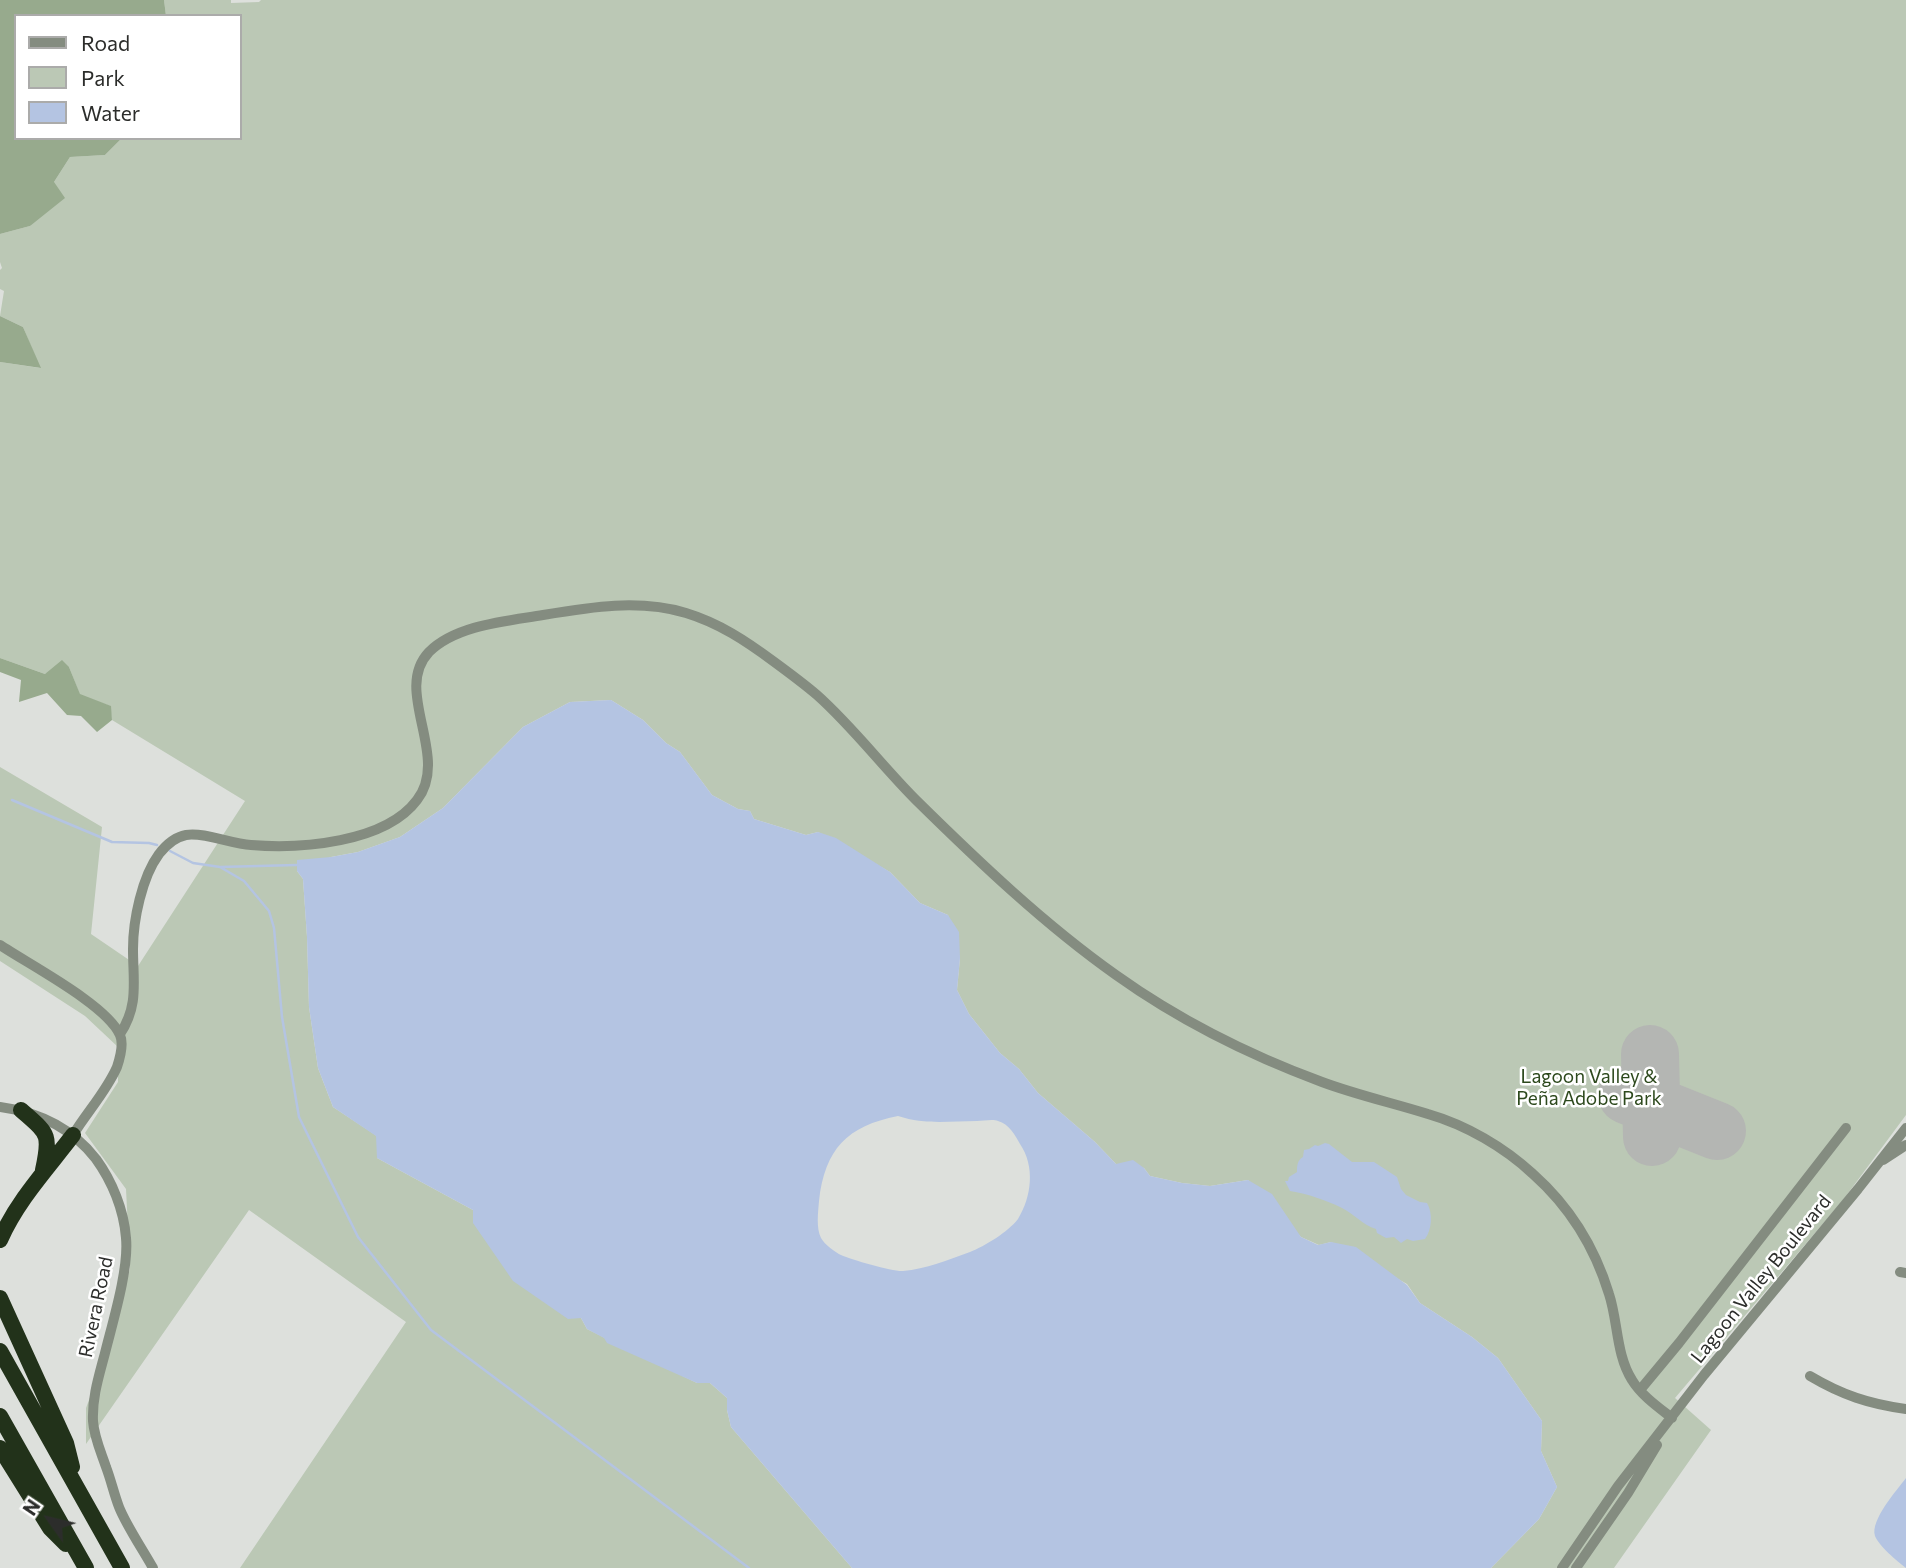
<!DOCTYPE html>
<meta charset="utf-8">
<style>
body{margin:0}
#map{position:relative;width:1906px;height:1568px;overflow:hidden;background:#dde0dc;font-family:Commissioner,sans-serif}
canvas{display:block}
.legend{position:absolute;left:14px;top:14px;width:228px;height:126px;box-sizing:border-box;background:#fff;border:2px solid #ababaa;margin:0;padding:9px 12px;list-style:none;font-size:21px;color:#2c2d2b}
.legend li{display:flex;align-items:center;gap:14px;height:35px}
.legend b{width:35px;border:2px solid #ababaa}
.north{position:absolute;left:14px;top:1484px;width:70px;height:70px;-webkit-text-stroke:5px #fff;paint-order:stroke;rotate:304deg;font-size:19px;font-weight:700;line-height:28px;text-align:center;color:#2c2d2b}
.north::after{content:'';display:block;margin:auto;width:24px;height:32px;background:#2c2d2b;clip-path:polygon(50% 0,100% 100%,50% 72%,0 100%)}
</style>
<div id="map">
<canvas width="1906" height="1568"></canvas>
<ul class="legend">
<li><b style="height:9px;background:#848c80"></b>Road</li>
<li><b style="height:19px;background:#bbc8b5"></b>Park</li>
<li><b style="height:19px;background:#b4c4e2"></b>Water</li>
</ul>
<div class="north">N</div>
</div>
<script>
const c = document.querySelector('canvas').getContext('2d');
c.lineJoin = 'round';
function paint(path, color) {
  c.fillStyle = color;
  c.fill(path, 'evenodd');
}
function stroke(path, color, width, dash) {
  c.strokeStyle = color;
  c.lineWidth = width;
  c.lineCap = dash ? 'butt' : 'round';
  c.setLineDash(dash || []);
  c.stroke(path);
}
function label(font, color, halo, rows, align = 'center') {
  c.font = font + ' Commissioner,sans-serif';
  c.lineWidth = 5;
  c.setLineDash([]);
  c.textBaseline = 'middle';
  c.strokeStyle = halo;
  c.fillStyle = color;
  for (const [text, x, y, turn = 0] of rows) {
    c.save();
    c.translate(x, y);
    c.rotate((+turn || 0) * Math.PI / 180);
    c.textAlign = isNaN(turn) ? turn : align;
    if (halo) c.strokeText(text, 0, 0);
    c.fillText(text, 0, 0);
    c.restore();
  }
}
const green = new Path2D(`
 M 164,0 L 231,0 L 231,3 L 259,2 L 261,0 L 1906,0 L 1906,1115 L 1843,1200 L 1675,1398 L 1711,1430 L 1614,1568 L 1491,1568 L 1539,1519 L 1557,1487 L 1541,1451 L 1542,1421 L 1498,1358 L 1472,1337 L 1420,1303 L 1407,1284 L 1331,1242 L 1319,1245 L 1301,1237 L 1248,1180 L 1210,1186 L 1182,1183 L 1150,1176 L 1144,1168 L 1116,1164 L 1095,1142 L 1038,1093 L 1019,1069 L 1000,1053 L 969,1014 L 957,990 L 960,958 L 948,915 L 920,903 L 890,872 L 818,832 L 806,835 L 754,819 L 750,811 L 738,809 L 712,795 L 680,752 L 666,743 L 643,720 L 611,700 L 570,702 L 523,727 L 443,808 L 400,837 L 358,852 L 331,857 L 297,871 L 303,879 L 307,937 L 309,1007 L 318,1068 L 333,1107 L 377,1136 L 377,1158 L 473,1210 L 581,1318 L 587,1329 L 697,1383 L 710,1383 L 727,1398 L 727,1410 L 731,1427 L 852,1568 L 240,1568 L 406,1322 L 249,1210 L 86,1444 L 86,1408 L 104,1360 L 130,1269 L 126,1189 L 85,1133 L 118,1082 L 118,1047 L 85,1016 L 0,961 L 0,767 L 102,827 L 91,934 L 138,966 L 245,801 L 112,720 L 110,706 L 80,695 L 69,667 L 45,674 L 0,658 L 0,362 L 40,368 L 23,327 L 0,316 L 4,291 L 0,289 L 0,270 L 2,268 L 0,262 L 0,234 L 30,226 L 54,182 L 70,157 L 105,155 L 122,138 L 240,138 L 240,16 L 166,16 Z`);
const forest = new Path2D(`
 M 0,0 L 164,0 L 166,16 L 16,16 L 16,138 L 122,138 L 105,155 L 70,157 L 54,182 L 65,198 L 30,226 L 0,234 Z
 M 0,316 L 23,327 L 41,368 L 0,362 Z
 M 0,658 L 45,674 L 62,660 L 69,667 L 80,694 L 111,706 L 112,720 L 97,732 L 81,716 L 67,715 L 47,693 L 19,702 L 21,680 L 0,672 Z`);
const water = new Path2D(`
 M 611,700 L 643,720 L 666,743 L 680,752 L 712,795 L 738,809 L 750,811 L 754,819 L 806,835 L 818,832 L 836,838 L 890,872 L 920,903 L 948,915 L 959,932 L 960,958 L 957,990 L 969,1014 L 1000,1053 L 1019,1069 L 1038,1093 L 1095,1142 L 1116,1164 L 1133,1160 L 1144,1168 L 1150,1176 L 1182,1183 L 1210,1186 L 1248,1180 L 1272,1194 L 1301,1237 L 1318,1245 L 1331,1242 L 1356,1247 L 1407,1285 L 1420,1303 L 1472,1337 L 1498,1358 L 1542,1421 L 1541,1451 L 1557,1487 L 1539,1519 L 1491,1568 L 852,1568 L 731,1427 L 727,1410 L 727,1398 L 710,1383 L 697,1383 L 607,1343 L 604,1338 L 587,1329 L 581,1318 L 568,1319 L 513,1281 L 473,1223 L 473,1210 L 377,1158 L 376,1136 L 333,1107 L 318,1068 L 309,1007 L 307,937 L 303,879 L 297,871 L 297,860 L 331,857 L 358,852 L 400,837 L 443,808 L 523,727 L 570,702 ZM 898,1116 C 925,1125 949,1121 977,1121 C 983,1121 993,1119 998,1121 C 1009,1124 1015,1135 1020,1144 C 1035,1166 1032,1196 1018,1219 C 1008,1232 985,1246 970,1252 C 948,1260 926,1269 903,1271 C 894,1272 852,1260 841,1255 C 836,1253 824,1244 821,1238 C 816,1228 818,1213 819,1201 C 825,1149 847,1126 898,1116 Z
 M 1325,1143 L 1329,1144 L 1352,1162 L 1374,1162 L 1397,1177 L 1401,1189 L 1406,1195 L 1420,1202 L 1427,1203 C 1433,1213 1432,1230 1425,1239 L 1413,1241 L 1407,1239 L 1401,1243 L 1394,1237 L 1386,1238 L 1377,1233 L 1376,1229 C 1363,1225 1354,1214 1342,1208 C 1326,1200 1308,1194 1290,1191 L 1285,1181 L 1288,1181 L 1289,1177 L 1297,1172 C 1297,1167 1297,1160 1303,1157 L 1304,1150 L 1309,1149 L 1315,1145 L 1318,1146 Z
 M 1906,1478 L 1906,1568 C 1897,1561 1879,1546 1875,1536 C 1870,1520 1897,1490 1906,1478 Z`);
const stream = new Path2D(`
 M 12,800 L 112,842 L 149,843 L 157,845
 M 170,851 L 193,863 L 220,867 L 244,881 L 269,911 L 274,928 L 282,1017 L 299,1117 L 358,1237 L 431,1330 L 749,1568
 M 220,867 L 297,865`);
const runway = new Path2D(`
 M 1650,1054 L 1652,1137
 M 1627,1095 L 1717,1131`);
const minor = new Path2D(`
 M 0,945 C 30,965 107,1005 120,1035 C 124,1044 120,1058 117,1067 C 106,1092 87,1112 73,1135
 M 120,1034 C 139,1005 133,982 133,949 C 133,920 142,877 159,854 C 166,845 175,837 186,835 C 205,832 231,844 251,845 C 300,849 385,843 417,800 C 451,756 392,691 429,652 C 456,625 507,621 543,615 C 591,607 639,599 686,613 C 719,623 746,641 773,661 C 788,672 803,683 817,695 C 853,727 882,766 916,800 C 979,862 1044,924 1116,975 C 1179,1020 1249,1055 1322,1082 C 1357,1095 1393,1103 1428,1114 C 1466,1125 1504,1147 1533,1174 C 1569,1206 1595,1248 1609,1294 C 1618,1321 1616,1355 1632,1380 C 1641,1395 1658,1407 1672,1418
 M 0,1107 C 38,1112 72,1128 96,1159 C 112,1181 124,1210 126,1238 C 129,1269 113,1321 105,1353 C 99,1376 92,1397 93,1421 C 94,1437 101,1452 106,1467 C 111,1480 114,1494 119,1507 C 126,1525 143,1550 153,1568
 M 1883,1160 L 1906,1145
 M 1900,1272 L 1906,1273
 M 1810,1376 C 1842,1395 1869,1404 1906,1409
 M 1640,1390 L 1679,1343 L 1846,1128
 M 1562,1568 L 1618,1486 L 1704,1375 L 1858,1189 L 1906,1128
 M 1576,1568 L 1628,1493 L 1657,1445`);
const highway = new Path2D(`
 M 21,1110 C 48,1134 51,1133 43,1170
 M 0,1240 C 17,1201 47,1169 73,1135
 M 0,1298 L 66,1443 L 72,1467
 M 0,1351 L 122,1568
 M 0,1416 L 86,1568
 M 0,1448 L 50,1528 L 66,1544`);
const parkNames = [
 ["Lagoon Valley &",1589,1077],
 ["Peña Adobe Park",1589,1099]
];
const streetNames = [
 ["Lagoon Valley Boulevard",1761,1279,-51],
 ["Rivera Road",96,1307,-78]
];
paint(green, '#bbc8b5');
paint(forest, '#97aa8d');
paint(water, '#b4c4e2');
stroke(stream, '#b4c4e2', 2.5);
stroke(runway, '#b4b6b3', 58);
stroke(minor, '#848c80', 10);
stroke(highway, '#22321a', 16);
label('19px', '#2d491d', '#fff', parkNames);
label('19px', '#2c2d2b', '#fff', streetNames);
</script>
